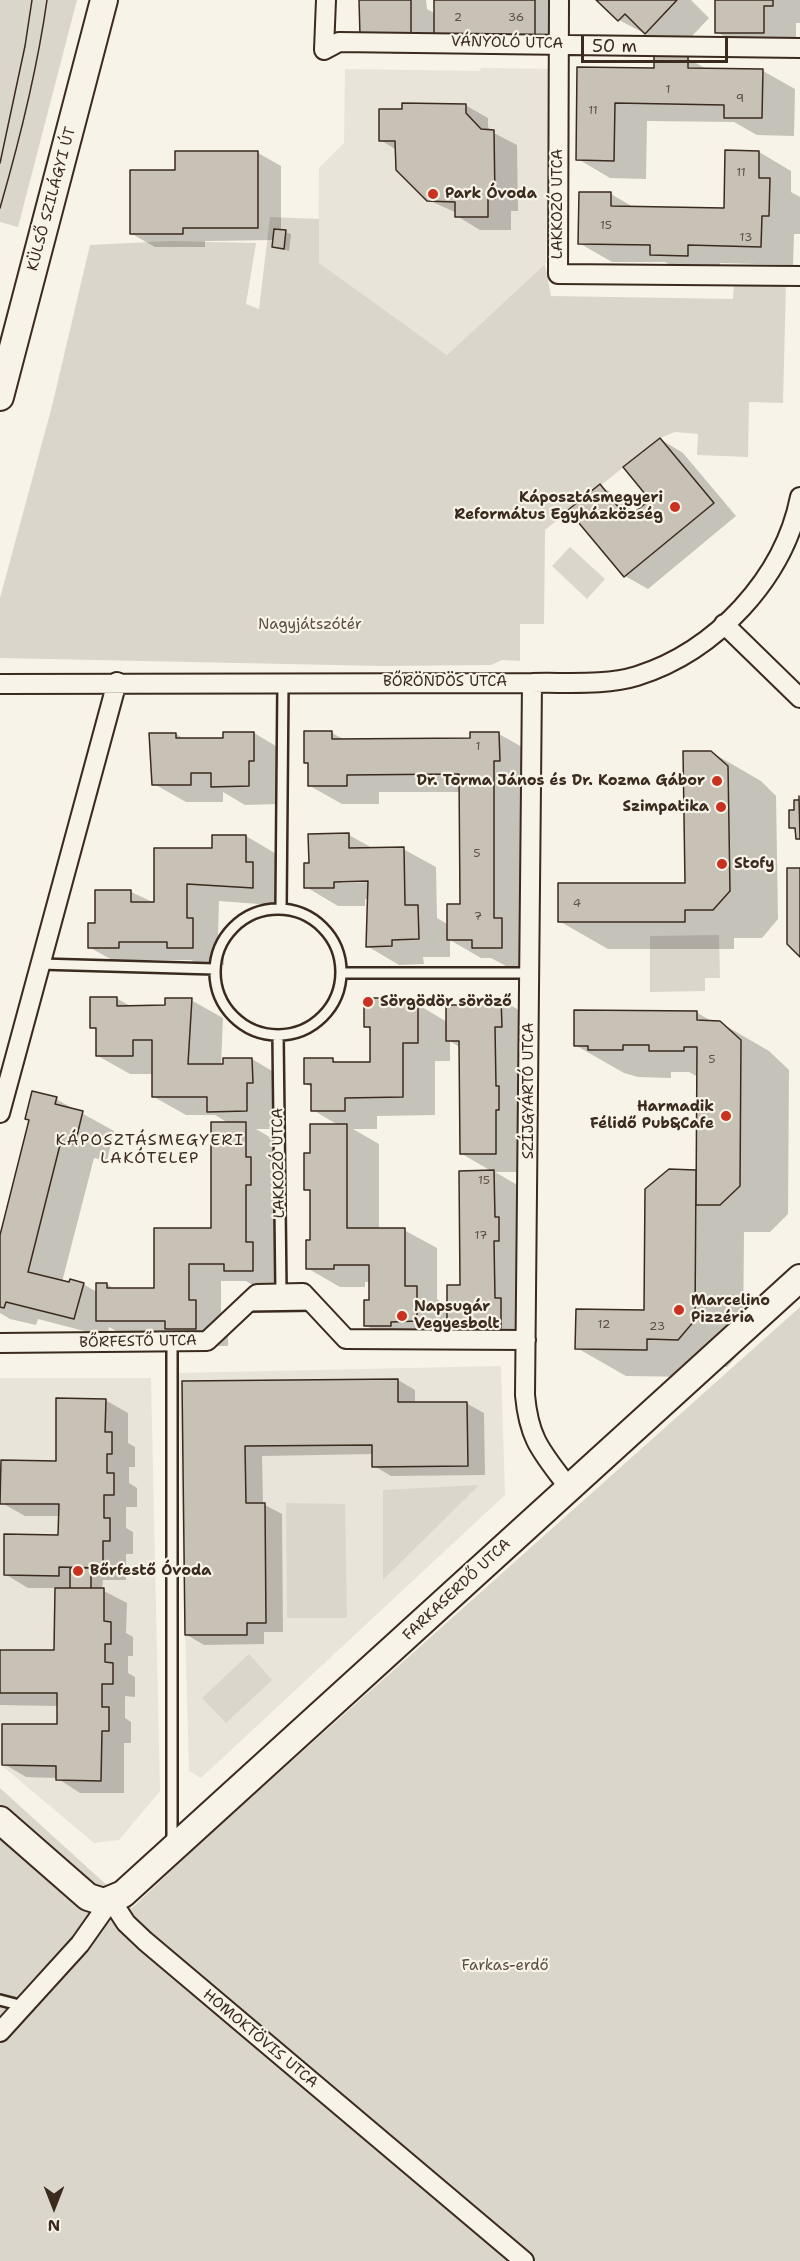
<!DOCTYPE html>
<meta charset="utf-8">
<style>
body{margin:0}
#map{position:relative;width:800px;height:2261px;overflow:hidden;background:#f7f3e8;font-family:"Shantell Sans",sans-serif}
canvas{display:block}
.north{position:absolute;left:24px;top:2177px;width:60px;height:60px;-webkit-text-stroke:4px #f7f3e8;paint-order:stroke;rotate:180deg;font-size:16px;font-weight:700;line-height:24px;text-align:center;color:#3b2a1e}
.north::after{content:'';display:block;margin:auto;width:21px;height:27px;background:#3b2a1e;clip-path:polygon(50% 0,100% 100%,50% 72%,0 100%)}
.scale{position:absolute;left:581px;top:36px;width:147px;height:27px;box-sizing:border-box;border:3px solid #3b2a1e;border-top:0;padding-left:8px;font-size:18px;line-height:21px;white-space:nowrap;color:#3b2a1e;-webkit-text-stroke:4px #f7f3e8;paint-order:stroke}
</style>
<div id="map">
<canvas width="800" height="2261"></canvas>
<div class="north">N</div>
<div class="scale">50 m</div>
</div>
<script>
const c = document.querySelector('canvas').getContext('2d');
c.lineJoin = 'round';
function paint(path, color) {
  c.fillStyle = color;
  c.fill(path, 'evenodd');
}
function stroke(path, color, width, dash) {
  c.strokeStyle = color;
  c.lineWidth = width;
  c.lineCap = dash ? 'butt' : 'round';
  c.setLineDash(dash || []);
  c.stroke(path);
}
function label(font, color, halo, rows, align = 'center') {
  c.font = font + ' "Shantell Sans",sans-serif';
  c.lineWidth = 4.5;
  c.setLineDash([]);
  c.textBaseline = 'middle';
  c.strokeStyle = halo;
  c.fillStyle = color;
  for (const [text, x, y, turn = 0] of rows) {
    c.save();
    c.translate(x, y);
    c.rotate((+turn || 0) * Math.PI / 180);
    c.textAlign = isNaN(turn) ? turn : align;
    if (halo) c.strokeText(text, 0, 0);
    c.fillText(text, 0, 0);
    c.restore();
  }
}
const built = new Path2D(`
 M 481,68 L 549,69 L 546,263 L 447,355 L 318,263 L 319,168 L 344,143 L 345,69 L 480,71 Z
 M 501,1366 L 505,1495 L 201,1778 L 189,1771 L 178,1373 Z
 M 0,1378 L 151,1378 L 160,1791 L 119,1840 L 94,1843 L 0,1764 Z`);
const green = new Path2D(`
 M 0,0 L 77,0 L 18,227 L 0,222 Z
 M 270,217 L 319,219 L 319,263 L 447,355 L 545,264 L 551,296 L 733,299 L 734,283 L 786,283 L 783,403 L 749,402 L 748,457 L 697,455 L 698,434 L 675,432 L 660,438 L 545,530 L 544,624 L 520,624 L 520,661 L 502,660 L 491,665 L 382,666 L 0,658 L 0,598 L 52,406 L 90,245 L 171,241 L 256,243 L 246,304 L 259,309 Z
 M 570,547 L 605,579 L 587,599 L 552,566 Z
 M 719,935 L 720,978 L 705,978 L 705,991 L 650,992 L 650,936 Z
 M 800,1307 L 800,2261 L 0,2261 L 0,1788 L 132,1908 L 209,1835 Z
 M 479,1485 L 383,1580 L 383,1490 Z
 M 286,1503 L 345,1504 L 347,1618 L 287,1618 Z
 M 249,1654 L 272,1680 L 226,1723 L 202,1698 Z`);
const shadow = new Path2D(`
 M 361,0 L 426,0 L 427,9 L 436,14 L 436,0 L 566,0 L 567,53 L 468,54 L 443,39 L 443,53 L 393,54 L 361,35 Z
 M 598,0 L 691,0 L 709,18 L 678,51 L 619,20 Z
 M 717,0 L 800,0 L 800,23 L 796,23 L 796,51 L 749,51 L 717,32 Z
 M 687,58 L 708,70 L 763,71 L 795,89 L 794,136 L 757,135 L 734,122 L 647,121 L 646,179 L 610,178 L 578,159 L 579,68 L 655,69 Z
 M 465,105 L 488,118 L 488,127 L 492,132 L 517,145 L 518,211 L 511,211 L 511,230 L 480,230 L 457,216 L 457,213 L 428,200 L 397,150 L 380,140 L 403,110 Z
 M 759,152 L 791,171 L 791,192 L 800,197 L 800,234 L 794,234 L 793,265 L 720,263 L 720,273 L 684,273 L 665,262 L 612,262 L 579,243 L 611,194 L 635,208 L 726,209 Z
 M 258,153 L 281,166 L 281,231 L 291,234 L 289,251 L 274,247 L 274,240 L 205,241 L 205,247 L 155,247 L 132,234 L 176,172 Z
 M 660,439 L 683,453 L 736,516 L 648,589 L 625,576 L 600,486 L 623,499 L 635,514 L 652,500 Z
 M 225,733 L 254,733 L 286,752 L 281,804 L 245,805 L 223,792 L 223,802 L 186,802 L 154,784 L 176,734 L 184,739 L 225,739 Z
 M 305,733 L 332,733 L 345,740 L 472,739 L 472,734 L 499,734 L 531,752 L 534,966 L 506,966 L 491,958 L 481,958 L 450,940 L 450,957 L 423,957 L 424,964 L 399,965 L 367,946 L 369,899 L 365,899 L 365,906 L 338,906 L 306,887 L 311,864 L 349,835 L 374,849 L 403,849 L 436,867 L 437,918 L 449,925 L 462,906 L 461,792 L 379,792 L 379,804 L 342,804 L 310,786 L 310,764 L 305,762 ZM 376,879 L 376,882 L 341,883 L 341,880 Z
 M 711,752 L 761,781 L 776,796 L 778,919 L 762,938 L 734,938 L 734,949 L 608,949 L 559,921 L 687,884 Z
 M 795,801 L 800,801 L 800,840 L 797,838 L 797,831 L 790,827 L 796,811 Z
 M 246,836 L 278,855 L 285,906 L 219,901 L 218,935 L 224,938 L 224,965 L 201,965 L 191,960 L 151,960 L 151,965 L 121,965 L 89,947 L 96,925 L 131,892 L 155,903 L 214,849 Z
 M 116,998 L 132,1007 L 167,1007 L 191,1000 L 223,1018 L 221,1065 L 252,1059 L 284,1078 L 284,1101 L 279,1101 L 279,1129 L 256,1129 L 278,1142 L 285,1288 L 258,1288 L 246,1281 L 221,1281 L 221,1316 L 228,1320 L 228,1346 L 199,1346 L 130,1339 L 109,1327 L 107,1337 L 38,1319 L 36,1325 L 10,1319 L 0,1313 L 0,1241 L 56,1099 L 114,1131 L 107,1161 L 94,1158 L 62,1282 L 83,1284 L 97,1292 L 107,1284 L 116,1290 L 155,1289 L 213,1229 L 230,1124 L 215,1115 L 186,1115 L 154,1097 L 154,1074 L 130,1074 L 98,1056 L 97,1030 L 92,1027 Z
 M 389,999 L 398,1004 L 417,1004 L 447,1022 L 472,1006 L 472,1000 L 501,1000 L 533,1018 L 528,1172 L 495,1172 L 526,1190 L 533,1346 L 481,1341 L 449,1323 L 449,1339 L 398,1344 L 365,1325 L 371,1302 L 371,1282 L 365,1282 L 365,1287 L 340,1287 L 307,1268 L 312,1242 L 312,1192 L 306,1189 L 312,1155 L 338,1125 L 313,1110 L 313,1088 L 306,1084 L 332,1060 L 339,1063 L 371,1063 L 371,1030 L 365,1026 ZM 450,1041 L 461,1048 L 462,1154 L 493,1172 L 462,1286 L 448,1306 L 437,1299 L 437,1248 L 404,1230 L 379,1230 L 379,1144 L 353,1129 L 377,1129 L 377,1116 L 435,1115 L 435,1061 L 450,1061 Z
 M 696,1012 L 713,1022 L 719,1022 L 769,1051 L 789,1070 L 788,1214 L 770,1232 L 744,1232 L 743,1349 L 727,1367 L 696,1367 L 695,1377 L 626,1376 L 577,1348 L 646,1312 L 669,1171 L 698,1171 L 698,1077 L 689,1072 L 671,1072 L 671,1078 L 638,1077 L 624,1073 L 575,1045 Z
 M 398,1380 L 415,1390 L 415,1404 L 466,1403 L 484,1413 L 485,1475 L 391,1476 L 374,1466 L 374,1454 L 262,1456 L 263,1504 L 282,1514 L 283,1632 L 264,1632 L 264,1644 L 204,1645 L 187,1635 L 184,1383 Z
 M 105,1400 L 128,1413 L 128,1443 L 135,1447 L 135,1467 L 129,1467 L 129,1483 L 137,1488 L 137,1507 L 126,1507 L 126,1528 L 133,1532 L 133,1554 L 126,1554 L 126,1580 L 103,1580 L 102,1590 L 127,1603 L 126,1633 L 133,1637 L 133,1656 L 128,1656 L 128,1673 L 135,1677 L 135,1697 L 125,1696 L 125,1718 L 131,1722 L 131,1743 L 124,1743 L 124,1793 L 80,1793 L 57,1778 L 26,1777 L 4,1764 L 58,1726 L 58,1706 L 0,1705 L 0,1651 L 56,1652 L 56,1588 L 28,1588 L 5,1574 L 60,1536 L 60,1516 L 25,1516 L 2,1503 L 57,1462 Z`);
const building = new Path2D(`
 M 359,0 L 411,0 L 411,35 L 360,36 Z
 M 434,0 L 535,0 L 535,35 L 434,36 Z
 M 596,0 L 677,0 L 645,34 L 625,14 L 618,21 Z
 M 715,0 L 773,0 L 773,6 L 764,6 L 764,33 L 715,33 Z
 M 654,56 L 688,56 L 688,68 L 763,69 L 762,118 L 724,118 L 724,105 L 615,103 L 614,161 L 576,160 L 577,67 L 654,68 Z
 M 402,103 L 466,104 L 466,113 L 481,129 L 494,130 L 495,199 L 488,199 L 488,217 L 455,217 L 455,202 L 427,201 L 396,170 L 395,141 L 379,141 L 379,109 L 402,109 Z
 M 725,150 L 759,151 L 759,178 L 770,178 L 769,216 L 762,216 L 761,247 L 688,245 L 688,256 L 650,255 L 650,245 L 578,244 L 579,192 L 611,192 L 611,206 L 724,208 Z
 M 175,151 L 258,151 L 258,228 L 183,228 L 183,234 L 130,234 L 130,170 L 175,170 Z
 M 274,229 L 286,230 L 284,249 L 272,247 Z
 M 660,438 L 714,503 L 624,577 L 568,510 L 600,484 L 627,518 L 650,500 L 623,467 Z
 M 304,731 L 332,731 L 332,739 L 470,738 L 470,732 L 499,732 L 500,761 L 494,761 L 494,918 L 502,918 L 502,948 L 472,948 L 472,940 L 447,940 L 447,904 L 460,904 L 459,774 L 347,775 L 347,786 L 308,786 L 308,763 L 304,763 Z
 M 223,732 L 254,732 L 254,761 L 249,761 L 249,786 L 211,787 L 211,773 L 191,773 L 191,785 L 152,785 L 149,733 L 176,733 L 176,738 L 223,738 Z
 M 683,751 L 711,751 L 728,766 L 730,891 L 713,910 L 685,910 L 685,922 L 558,922 L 558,883 L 685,883 Z
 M 799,796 L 800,839 L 796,839 L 795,828 L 789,828 L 789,810 L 794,810 L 794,800 L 799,800 Z
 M 349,833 L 349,848 L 404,847 L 405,905 L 418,905 L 419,939 L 392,940 L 392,946 L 366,947 L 368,881 L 334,882 L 334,888 L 304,888 L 304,863 L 309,863 L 308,834 Z
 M 212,835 L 246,835 L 246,862 L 253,862 L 253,888 L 187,884 L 187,918 L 193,918 L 193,948 L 167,948 L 167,942 L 119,942 L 119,948 L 88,948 L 88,923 L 95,923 L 95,890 L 131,890 L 131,902 L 154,902 L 154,848 L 212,848 Z
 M 787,868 L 800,868 L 800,957 L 787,944 Z
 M 90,997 L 117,997 L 117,1006 L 165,1005 L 165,998 L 192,998 L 188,1064 L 223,1064 L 223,1058 L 252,1058 L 253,1083 L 247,1083 L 247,1111 L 207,1112 L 207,1097 L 152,1097 L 152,1040 L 133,1040 L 133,1056 L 96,1056 L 96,1028 L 90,1028 Z
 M 364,998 L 389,998 L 389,1003 L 418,1003 L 418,1043 L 403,1043 L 403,1097 L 345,1098 L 345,1111 L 311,1111 L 311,1084 L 304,1084 L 304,1058 L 333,1058 L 333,1062 L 370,1062 L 370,1027 L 364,1027 Z
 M 470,998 L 501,998 L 502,1027 L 495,1027 L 496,1086 L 499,1086 L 499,1110 L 496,1110 L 496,1154 L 460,1154 L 459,1041 L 446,1041 L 446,1005 L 470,1005 Z
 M 574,1010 L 697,1011 L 697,1020 L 720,1021 L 741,1040 L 740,1186 L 720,1205 L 696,1205 L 697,1047 L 684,1047 L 684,1051 L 649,1051 L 649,1045 L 623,1045 L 623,1050 L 588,1050 L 588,1046 L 574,1046 Z
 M 32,1091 L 57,1097 L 55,1104 L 83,1111 L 75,1144 L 61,1141 L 28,1272 L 69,1282 L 70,1279 L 84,1283 L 74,1319 L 6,1302 L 4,1308 L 0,1307 L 0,1235 L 29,1120 L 25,1119 Z
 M 211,1122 L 246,1122 L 246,1157 L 251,1157 L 251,1185 L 246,1185 L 246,1242 L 253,1242 L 253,1271 L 224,1271 L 224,1264 L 189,1264 L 189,1300 L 196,1300 L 196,1329 L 165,1329 L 165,1321 L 96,1321 L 96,1283 L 107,1283 L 107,1288 L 154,1288 L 154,1228 L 211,1228 Z
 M 310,1124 L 347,1124 L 347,1228 L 405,1228 L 405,1286 L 417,1286 L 417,1321 L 391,1322 L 391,1326 L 364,1326 L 364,1300 L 369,1300 L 369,1265 L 334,1265 L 334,1269 L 306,1269 L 306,1240 L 310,1240 L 310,1190 L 304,1190 L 304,1153 L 310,1153 Z
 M 669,1169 L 696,1170 L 695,1320 L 678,1340 L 647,1339 L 647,1350 L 575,1349 L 576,1309 L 644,1310 L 645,1189 Z
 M 494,1170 L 495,1217 L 499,1217 L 499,1241 L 494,1241 L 495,1298 L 501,1298 L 501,1328 L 471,1328 L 471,1323 L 447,1323 L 447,1285 L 460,1285 L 459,1171 Z
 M 398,1379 L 398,1402 L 467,1402 L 468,1466 L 372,1467 L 372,1445 L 245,1446 L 246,1503 L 265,1503 L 266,1623 L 247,1623 L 247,1635 L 185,1635 L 182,1381 Z
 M 56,1398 L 106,1399 L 105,1432 L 112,1432 L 112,1454 L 107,1454 L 107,1473 L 114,1473 L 114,1495 L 104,1495 L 104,1518 L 110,1518 L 110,1541 L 103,1541 L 103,1568 L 59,1567 L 59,1576 L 4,1575 L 4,1534 L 58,1535 L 59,1504 L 0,1504 L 1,1460 L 56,1461 Z
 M 70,1568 L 91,1568 L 91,1588 L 70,1588 Z
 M 55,1588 L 104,1588 L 104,1621 L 111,1622 L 111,1644 L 105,1644 L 105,1662 L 113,1663 L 113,1684 L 102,1684 L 102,1707 L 109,1707 L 109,1731 L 102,1731 L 101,1781 L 56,1780 L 56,1766 L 2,1765 L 2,1724 L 57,1724 L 57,1693 L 0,1693 L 0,1650 L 54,1650 Z`);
const lane = new Path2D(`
 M215 972a63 63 0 1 1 126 0a63 63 0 1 1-126 0Z
 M 281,909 L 283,682
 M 40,964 L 215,969
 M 342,973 L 528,973
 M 278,1035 L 281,1292
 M 247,1306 L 314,1305
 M 172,1341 L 172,1843
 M 0,2000 L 23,2006`);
const street = new Path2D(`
 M 326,0 L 324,50 L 339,42 L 800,48
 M 559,0 L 558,274 L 800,276
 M 724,624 L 800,698
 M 532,683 L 525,1395 C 529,1441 543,1453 569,1488
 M 0,684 L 532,683 C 565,682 605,686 637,676 C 716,651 784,578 800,497
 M 0,1113 L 117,682
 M 0,1343 L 207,1341 L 257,1294 L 303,1293 L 346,1339 L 526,1340
 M 0,2032 L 80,1944 L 111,1900 L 126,1923 L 145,1941 L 524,2261`);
const secondary = new Path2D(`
 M 0,397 L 104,0
 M 0,1820 L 88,1897 L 104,1902 L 123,1894 L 800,1278`);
const tram = new Path2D(`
 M 0,163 L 25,46 L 32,0
 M 0,208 C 20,139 37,71 47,0`);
const markers = [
 [433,194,6,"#c8321e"],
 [675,507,6,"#c8321e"],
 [717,781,6,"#c8321e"],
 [721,807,6,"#c8321e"],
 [722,864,6,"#c8321e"],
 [368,1002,6,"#c8321e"],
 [726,1116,6,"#c8321e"],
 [679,1310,6,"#c8321e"],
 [402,1316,6,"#c8321e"],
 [78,1571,6,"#c8321e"]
];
const numberNames = [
 ["2",458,18],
 ["36",516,18],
 ["1",668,90],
 ["9",740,99],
 ["11",593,111],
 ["11",741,173],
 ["15",606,226],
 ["13",746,238],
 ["1",478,747],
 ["5",477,854],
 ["4",577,904],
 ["7",478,917],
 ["5",712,1060],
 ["15",484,1181],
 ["17",481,1236],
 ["12",604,1325],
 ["23",657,1327]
];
const streetNames = [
 ["VÁNYOLÓ UTCA",507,43,1],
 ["KÜLSŐ SZILÁGYI ÚT",52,199,-75],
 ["LAKKOZÓ UTCA",558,204,-90],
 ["BŐRÖNDÖS UTCA",445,682],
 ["SZÍJGYÁRTÓ UTCA",529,1091,-90],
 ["LAKKOZÓ UTCA",279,1163,-91],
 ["BŐRFESTŐ UTCA",138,1342,-1],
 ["FARKASERDŐ UTCA",457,1590,-43],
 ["HOMOKTÖVIS UTCA",260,2039,40]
];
const poiNames = [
 ["Park Óvoda",445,194],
 ["Káposztásmegyeri",663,498,"right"],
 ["Református Egyházközség",663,515,"right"],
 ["Dr. Torma János és Dr. Kozma Gábor",705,781,"right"],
 ["Szimpatika",709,807,"right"],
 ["Stofy",734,864],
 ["Sörgödör söröző",380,1002],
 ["Harmadik",714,1107,"right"],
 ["Félidő Pub&Cafe",714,1124,"right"],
 ["Marcelino",691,1301],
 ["Pizzéria",691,1318],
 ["Napsugár",414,1307],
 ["Vegyesbolt",414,1324],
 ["Bőrfestő Óvoda",90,1571]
];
const parkNames = [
 ["Nagyjátszótér",310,625],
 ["Farkas-erdő",505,1966]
];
const neighbourhoodNames = [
 ["KÁPOSZTÁSMEGYERI",150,1141],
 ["LAKÓTELEP",150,1159]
];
paint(built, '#e9e4d9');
paint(green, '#dbd6cb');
paint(shadow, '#0003');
paint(building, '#c8c1b6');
stroke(building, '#3b2a1e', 1.5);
stroke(lane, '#3b2a1e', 14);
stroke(street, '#3b2a1e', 22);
stroke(secondary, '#3b2a1e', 30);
stroke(lane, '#f7f3e8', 9);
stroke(street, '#f7f3e8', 18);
stroke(secondary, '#f7f3e8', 26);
stroke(tram, '#3b2a1e', 1.5);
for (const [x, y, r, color] of markers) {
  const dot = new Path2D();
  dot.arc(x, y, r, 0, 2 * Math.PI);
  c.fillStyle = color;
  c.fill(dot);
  stroke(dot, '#f7f3e8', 2);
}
label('12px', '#5e5044', null, numberNames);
label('15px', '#3b2a1e', '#f7f3e8', streetNames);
label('bold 15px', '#3b2a1e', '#f7f3e8', poiNames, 'left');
label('15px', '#5b4c41', '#f7f3e8', parkNames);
c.letterSpacing = '1.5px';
label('16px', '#3b2a1e', '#f7f3e8', neighbourhoodNames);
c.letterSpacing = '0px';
</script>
